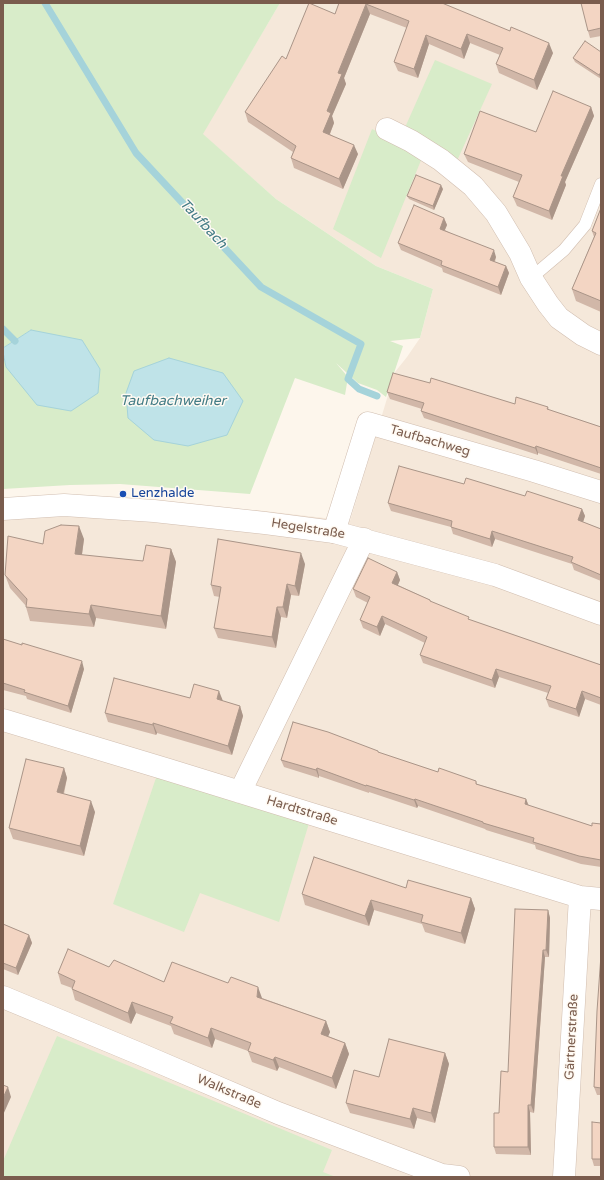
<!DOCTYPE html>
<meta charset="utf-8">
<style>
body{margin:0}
#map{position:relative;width:604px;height:1180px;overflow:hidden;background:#fdf6ec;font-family:"Varela Round",sans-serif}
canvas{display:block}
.frame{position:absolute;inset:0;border:4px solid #7a5c4d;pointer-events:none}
</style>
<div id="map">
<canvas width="604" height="1180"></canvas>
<div class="frame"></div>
</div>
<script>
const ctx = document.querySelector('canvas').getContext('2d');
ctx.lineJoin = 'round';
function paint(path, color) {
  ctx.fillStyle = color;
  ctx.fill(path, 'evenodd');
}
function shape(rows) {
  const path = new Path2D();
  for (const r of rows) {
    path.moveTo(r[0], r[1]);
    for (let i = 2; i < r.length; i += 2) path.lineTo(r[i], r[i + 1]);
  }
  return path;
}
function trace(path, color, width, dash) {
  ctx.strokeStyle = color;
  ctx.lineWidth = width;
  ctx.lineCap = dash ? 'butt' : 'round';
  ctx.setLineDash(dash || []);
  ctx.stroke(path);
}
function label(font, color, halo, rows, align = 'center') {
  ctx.font = font + ' "Varela Round",sans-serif';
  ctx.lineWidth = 3;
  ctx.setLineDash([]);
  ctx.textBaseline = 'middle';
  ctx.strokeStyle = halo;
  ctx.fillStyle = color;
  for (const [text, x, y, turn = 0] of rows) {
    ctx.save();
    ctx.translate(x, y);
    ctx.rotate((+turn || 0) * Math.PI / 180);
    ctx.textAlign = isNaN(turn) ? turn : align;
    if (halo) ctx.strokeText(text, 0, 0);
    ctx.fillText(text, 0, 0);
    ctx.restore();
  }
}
paint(shape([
 [280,3,601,3,601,1177,3,1177,3,500,240,513,256,510,350,521,395,372,407,357,420,338,433,289,376,266,276,199,202,134]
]), '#f5e8da');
paint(shape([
 [3,3,280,3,203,134,276,199,376,266,433,289,420,338,390,341,403,346,386,397,377,390,358,383,336,363,348,377,345,395,295,378,250,494,120,484,70,485,3,489,3,352,6,367,31,330,3,348],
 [435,60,492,84,456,163,403,132],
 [372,129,424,153,381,258,333,229],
 [158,772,310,820,279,922,200,893,184,932,113,904],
 [57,1036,332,1150,323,1172,336,1177,3,1177,3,1161]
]), '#d8ecc9');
const water = shape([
 [31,330,82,340,100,369,98,393,71,411,37,405,6,367,3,352,3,348,31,330],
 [169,358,223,373,243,401,227,435,188,446,154,440,128,418,126,393,134,371,169,358]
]);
paint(water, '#bfe3e8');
trace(water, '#a5d3da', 1);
trace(shape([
 [45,3,136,153,261,287,361,344,348,379,359,389,377,396],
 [3,329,15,341]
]), '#a5d3da', 7);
const service = shape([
 [531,278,564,250,585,225,601,184]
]);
const minor = shape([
 [387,129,411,141,441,160,473,186,496,213,520,253,531,278,548,304,559,318,583,335,601,344],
 [334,532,368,423,534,471,601,492],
 [3,720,169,770,580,897,601,899],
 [240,792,364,539],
 [3,997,140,1054,278,1113,442,1175,459,1177],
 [564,1177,580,897]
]);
const tertiary = shape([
 [3,509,64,505,154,511,265,523,334,532,495,575,601,614]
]);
trace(service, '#d1beb0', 13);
trace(minor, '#d1beb0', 23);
trace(tertiary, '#d1beb0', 23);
trace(service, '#fff', 12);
trace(minor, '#fff', 22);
trace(tertiary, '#fff', 22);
paint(shape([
 [339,3,442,3,553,53,537,90,499,73,496,64,500,55,470,43,464,59,429,44,418,78,398,71,394,62,407,28,370,14,344,78,346,84,332,116,334,123,330,134,358,154,343,189,294,168,291,158,293,152,248,122,245,112,286,59,335,14],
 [601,3,601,36,590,38,588,31],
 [601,52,601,79,575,62,573,58],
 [591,107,594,116,565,182,566,185,552,220,517,206,513,197,519,182,468,162,464,154,536,132],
 [443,189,434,210,409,199,407,196],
 [601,208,601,312,576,301,572,289,594,237,592,231],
 [444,218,447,225,445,230,496,257,495,262,506,266,509,273,501,295,443,272,442,268,401,250,398,243],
 [430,383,515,404,548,407,549,410,601,427,601,474,538,453,538,455,424,418,421,411,422,409,390,399,387,392],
 [464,484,582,509,585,516,583,522,601,529,601,581,574,570,572,564,495,539,492,547,453,534,451,527,391,511,388,503],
 [84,539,82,555,143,561,171,549,176,562,166,629,96,618,94,627,30,621,26,607,26,606,10,588,5,575,43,544],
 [305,564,299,596,291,595,287,618,281,617,276,648,218,638,214,628,220,597,214,596,211,585],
 [397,572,400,580,398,585,430,600,431,602,470,620,601,665,601,705,585,699,579,717,549,707,546,699,548,693,499,677,495,688,423,663,420,655,425,643,385,624,380,636,363,628,360,620,368,603,356,597,353,589],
 [3,639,84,669,71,713,27,699,26,696,3,690],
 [190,698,223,701,240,706,243,716,232,755,157,733,156,735,108,722,105,713],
 [379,753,438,772,476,781,477,784,526,799,529,806,592,826,601,824,601,867,581,864,536,849,535,845,486,830,485,829,418,806,417,808,369,792,369,793,319,776,319,778,284,767,281,760],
 [64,768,67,778,64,794,95,812,84,856,13,839,9,828],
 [406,888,471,898,475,909,465,944,425,932,422,924,374,910,369,926,305,905,302,894],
 [548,910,550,918,549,957,545,957,534,1113,530,1112,531,1155,496,1154,494,1147,508,1072],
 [3,924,29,935,32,943,18,975,3,969],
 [601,955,601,1095,597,1095,594,1087],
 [109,967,164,982,262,998,326,1021,330,1032,328,1036,345,1043,349,1054,336,1089,279,1067,277,1071,252,1062,248,1051,215,1039,212,1048,174,1034,171,1026,136,1013,131,1024,75,1000,72,989,72,988,61,984,58,973],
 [445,1053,449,1064,435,1123,417,1118,414,1129,350,1113,346,1103,379,1077],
 [601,1123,601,1166,594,1166,592,1159]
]), '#d1b7a8');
paint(shape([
 [366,4,370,14,344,78,346,84,332,116,334,123,327,141,323,132,327,111,338,73],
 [467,34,470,43,464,59,461,49],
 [426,35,429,44,418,78,414,69],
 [549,43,553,53,537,90,534,80],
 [601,72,601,79,599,75],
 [591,107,594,116,565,182,566,185,552,220,549,211,561,176],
 [354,145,358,154,343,189,339,179],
 [441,185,443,189,434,210,433,206],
 [444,218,447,225,442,236,440,229],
 [494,250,496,257,492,267,490,260],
 [506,266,509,273,501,295,498,287],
 [536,446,538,453,538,455,535,448],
 [582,509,585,516,581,528,578,520],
 [79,526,84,539,80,568,75,554],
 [492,531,495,539,492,547,490,539],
 [171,549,176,562,166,629,161,616],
 [301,553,305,564,299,596,295,586],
 [397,572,400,580,395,591,392,583],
 [287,584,291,595,287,618,283,607],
 [91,605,96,618,94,627,89,614],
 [277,607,281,617,276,648,272,637],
 [382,616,385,624,380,636,377,627],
 [82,661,84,669,71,713,68,706],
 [496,669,499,677,495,688,492,680],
 [219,691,223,701,220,709,217,699],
 [582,691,585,699,579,717,576,709],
 [240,706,243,716,232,755,228,746],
 [153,723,157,733,156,735,153,725],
 [64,768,67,778,61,803,57,792],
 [317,768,319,776,319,778,316,770],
 [415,799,418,806,417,808,414,800],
 [526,799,529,807,525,804],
 [91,801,95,812,84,856,80,846],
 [471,898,475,909,465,944,461,933],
 [371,900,374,910,369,926,365,916],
 [548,910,550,918,549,957,546,950],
 [29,935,32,943,18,975,16,968],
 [543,950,545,957,534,1113,531,1105],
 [258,987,262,998,261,1007,257,997],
 [132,1002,136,1013,131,1024,128,1013],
 [326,1021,330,1032,325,1044,321,1034],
 [211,1028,215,1039,212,1048,208,1038],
 [345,1043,349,1054,336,1089,332,1078],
 [445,1053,449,1064,435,1123,431,1113],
 [275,1057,279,1067,277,1071,273,1060],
 [8,1087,11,1097,3,1115,3,1098],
 [528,1105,530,1112,531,1155,528,1147],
 [413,1108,417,1118,414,1129,410,1119]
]), '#aa9588');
const building = shape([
 [309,3,335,14,339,3,442,3,510,31,511,27,549,43,534,80,496,64,503,48,467,34,461,49,426,35,414,69,394,62,409,21,366,4,338,73,342,74,327,111,331,113,323,132,354,145,339,179,291,158,296,146,245,112,282,56,286,59,309,3],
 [581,3,601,3,601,28,588,31,581,3],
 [585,41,601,52,601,72,599,75,573,58,585,41],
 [553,91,591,107,561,176,563,176,549,211,513,197,522,175,464,154,480,111,536,132,553,91],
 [416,175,441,185,433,206,407,196,416,175],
 [414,205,444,218,440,229,494,250,490,260,506,266,498,287,441,265,442,261,398,243,414,205],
 [601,208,601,301,572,289,596,233,592,231,601,208],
 [393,373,430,383,431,378,515,404,516,397,548,407,547,409,601,427,601,468,536,446,535,448,421,411,424,403,387,392,393,373],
 [399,466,464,484,466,478,525,496,527,491,582,509,578,520,601,529,601,575,571,562,573,557,492,531,490,539,451,527,452,521,388,503,399,466],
 [61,525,79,526,75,554,143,561,146,545,171,549,161,616,91,605,89,614,26,607,27,599,5,575,8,536,43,544,45,531,61,525],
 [218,539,301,553,295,586,287,584,283,607,277,607,272,637,214,628,221,587,211,585,218,539],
 [368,558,397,572,392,583,430,600,430,601,469,617,468,619,601,665,601,698,582,691,576,709,546,699,551,686,496,669,492,680,420,655,427,637,382,616,377,627,360,620,370,597,353,589,368,558],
 [3,639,22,645,22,643,82,661,68,706,24,692,25,690,3,683,3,639],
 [114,678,190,698,194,684,219,691,217,699,240,706,228,746,153,723,153,725,105,713,114,678],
 [293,722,328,732,378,751,378,752,438,772,439,768,476,781,476,784,526,799,525,804,592,826,592,823,601,824,601,860,579,856,533,842,534,838,483,823,483,822,415,799,414,800,366,785,366,786,317,768,316,770,281,760,293,722],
 [26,759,64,768,57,792,91,801,80,846,9,828,26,759],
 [314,857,406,888,408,880,471,898,461,933,421,922,423,915,371,900,365,916,302,894,314,857],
 [515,909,548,910,546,950,543,950,531,1105,528,1105,528,1147,494,1147,494,1113,499,1113,501,1071,508,1072,515,909],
 [3,924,29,935,16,968,3,963,3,924],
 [68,949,109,967,114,960,164,982,172,962,228,983,231,977,258,987,257,997,326,1021,321,1034,345,1043,332,1078,275,1057,273,1060,248,1051,251,1043,211,1028,208,1038,170,1023,173,1017,132,1002,128,1013,72,989,75,981,58,973,68,949],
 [601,955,601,1088,594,1087,597,1011,601,955],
 [389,1039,445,1053,431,1113,413,1108,410,1119,346,1103,354,1070,379,1077,389,1039],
 [3,1085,8,1087,3,1098,3,1085],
 [592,1122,601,1123,601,1159,592,1159,592,1122]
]);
paint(building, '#f3d5c3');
trace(building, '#aa9588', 1);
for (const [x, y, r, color] of [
 [123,494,4,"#1a4fb4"]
]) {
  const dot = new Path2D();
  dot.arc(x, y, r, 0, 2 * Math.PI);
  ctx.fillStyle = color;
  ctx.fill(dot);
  trace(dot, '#fffaf3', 1.5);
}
label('13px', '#7a5c4d', '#fffaf3', [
 ["Taufbachweg",430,441,16],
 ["Hegelstraße",308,529,9],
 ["Hardtstraße",302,811,17],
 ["Gärtnerstraße",572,1037,-87],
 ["Walkstraße",229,1092,23]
]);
label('13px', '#164399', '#fffaf3', [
 ["Lenzhalde",131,494]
], 'left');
label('italic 14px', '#437c86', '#fffaf3', [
 ["Taufbach",203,224,47],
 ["Taufbachweiher",173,401]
]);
</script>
